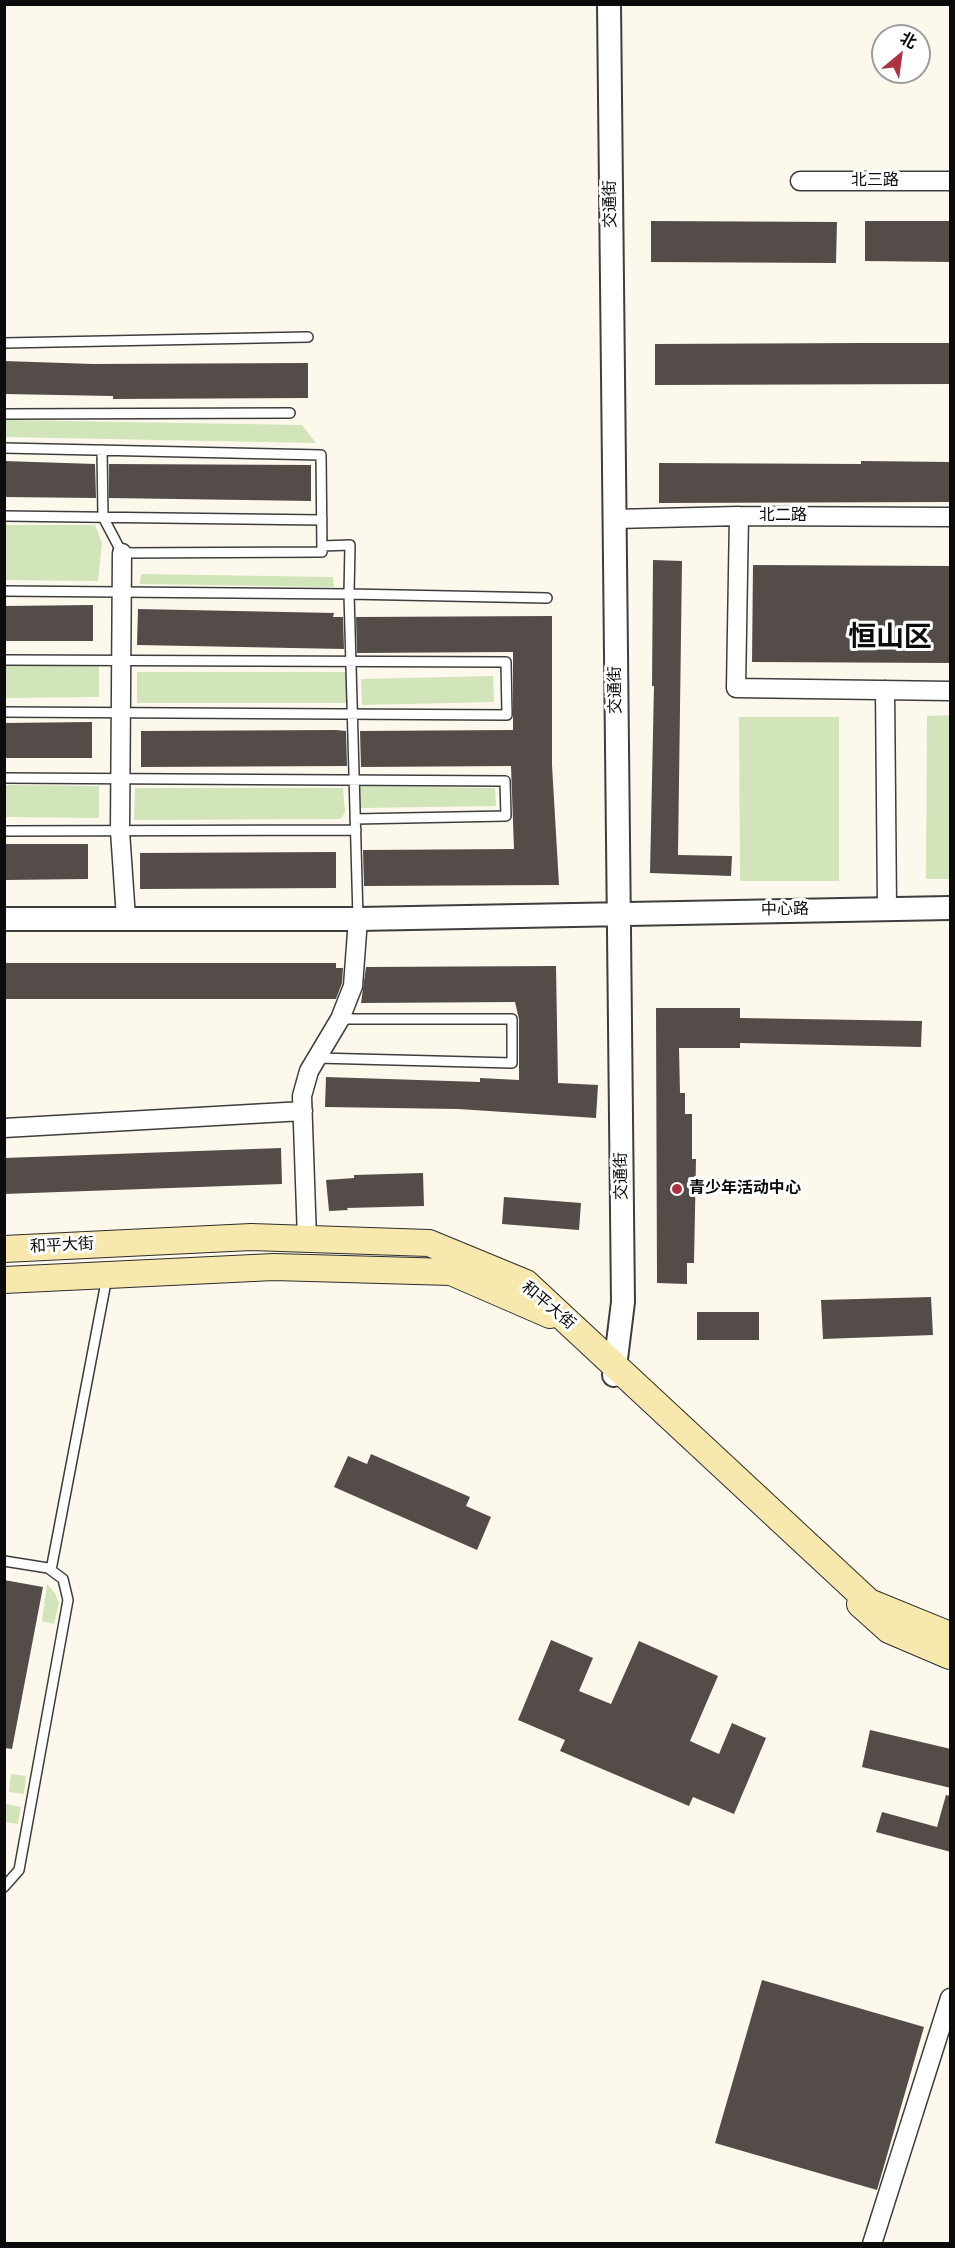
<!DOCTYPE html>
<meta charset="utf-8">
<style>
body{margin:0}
#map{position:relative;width:955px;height:2248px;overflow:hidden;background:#fdf8ec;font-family:"Source Serif 4","Noto Sans SC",serif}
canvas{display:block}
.frame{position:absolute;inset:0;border:6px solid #0b0b0b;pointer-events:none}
.north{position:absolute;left:871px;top:24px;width:60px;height:60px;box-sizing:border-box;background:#fff;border:2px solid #9d9d9d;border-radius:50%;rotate:29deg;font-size:16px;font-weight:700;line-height:24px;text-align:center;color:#0b0b0b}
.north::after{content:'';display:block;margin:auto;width:21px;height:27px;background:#ad3241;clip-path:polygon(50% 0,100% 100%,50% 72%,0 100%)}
</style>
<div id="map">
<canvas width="955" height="2248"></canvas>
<div class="frame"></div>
<div class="north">北</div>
</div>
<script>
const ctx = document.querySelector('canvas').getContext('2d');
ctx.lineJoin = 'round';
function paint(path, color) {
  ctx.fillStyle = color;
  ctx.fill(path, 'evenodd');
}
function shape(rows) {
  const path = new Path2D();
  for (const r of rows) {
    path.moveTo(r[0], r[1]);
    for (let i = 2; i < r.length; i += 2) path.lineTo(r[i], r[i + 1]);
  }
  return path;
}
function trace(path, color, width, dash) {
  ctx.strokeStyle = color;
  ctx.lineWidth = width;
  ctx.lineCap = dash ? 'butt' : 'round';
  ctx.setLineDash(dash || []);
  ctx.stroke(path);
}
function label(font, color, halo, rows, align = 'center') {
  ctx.font = font + ' "Source Serif 4","Noto Sans SC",serif';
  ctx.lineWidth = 6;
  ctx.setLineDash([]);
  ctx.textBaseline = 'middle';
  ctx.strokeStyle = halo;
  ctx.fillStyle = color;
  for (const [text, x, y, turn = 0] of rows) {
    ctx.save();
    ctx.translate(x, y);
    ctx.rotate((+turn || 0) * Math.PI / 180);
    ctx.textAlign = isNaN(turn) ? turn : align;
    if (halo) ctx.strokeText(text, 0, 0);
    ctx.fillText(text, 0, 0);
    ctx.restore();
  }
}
paint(shape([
 [5,420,302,425,316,443,5,437],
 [5,525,95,525,102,543,98,581,5,580],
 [141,574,333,577,334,587,140,584],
 [99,665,99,697,5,698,5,666],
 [137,672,346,672,346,703,137,703],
 [493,676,494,702,362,705,361,679],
 [950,715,950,879,926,879,927,716],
 [739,717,839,717,839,881,740,881],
 [5,785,99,786,99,818,5,817],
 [359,786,495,788,496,806,360,808],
 [135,788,343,788,345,812,341,819,134,820],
 [47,1584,55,1593,59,1603,54,1624,42,1621],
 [11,1774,26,1776,24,1794,9,1792],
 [6,1804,21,1807,18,1824,5,1822]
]), '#d2e4b9');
paint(shape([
 [651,221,837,222,836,263,651,262],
 [865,221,951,221,951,262,865,261],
 [863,343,951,343,951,384,655,385,655,344],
 [4,361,93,364,308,363,308,398,113,399,113,396,4,394],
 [4,461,95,464,96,498,4,497],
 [861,461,951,462,951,502,659,503,659,463,861,464],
 [109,464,311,465,311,501,109,498],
 [653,560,682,561,678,855,732,856,731,876,650,873,654,686,652,686],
 [753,565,951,566,951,663,752,662],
 [93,605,93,641,4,641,4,606],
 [138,609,334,613,333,617,343,617,344,649,137,645],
 [552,616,552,765,559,885,364,886,363,850,514,849,511,766,361,767,360,731,513,730,513,652,357,653,356,617],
 [92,722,92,758,4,758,4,723],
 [336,730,346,731,347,766,141,767,141,731],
 [4,844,88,844,88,879,4,880],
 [336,852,336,888,140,889,140,853],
 [4,963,336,963,336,968,343,968,342,983,336,999,4,999],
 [556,966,558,1083,598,1085,596,1118,458,1109,325,1107,326,1077,480,1082,480,1078,519,1080,519,1019,515,1002,361,1003,366,967],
 [656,1008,740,1008,740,1018,922,1021,921,1047,740,1043,740,1048,679,1048,680,1093,685,1093,685,1114,692,1114,692,1159,696,1159,694,1263,687,1263,687,1284,657,1283],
 [281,1148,282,1184,4,1194,4,1158],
 [423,1173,424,1206,347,1208,348,1210,329,1211,326,1180,354,1178,354,1175],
 [504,1197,581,1203,579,1230,502,1224],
 [931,1297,933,1335,823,1339,821,1300],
 [697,1312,759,1312,759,1340,697,1340],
 [371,1454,470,1497,466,1506,491,1517,477,1550,334,1487,348,1456,367,1464],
 [4,1580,43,1587,12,1749,4,1748],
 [551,1640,593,1658,579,1691,611,1704,639,1641,718,1676,690,1741,719,1754,732,1723,766,1738,734,1814,693,1797,689,1806,560,1751,565,1740,518,1720],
 [870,1730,951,1749,951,1788,862,1767],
 [946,1795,951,1796,951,1852,876,1832,882,1812,937,1827],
 [762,1980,924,2027,877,2190,715,2143]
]), '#534c49');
const service = shape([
 [4,343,308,337],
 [4,414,290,413],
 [4,448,321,455,322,552,122,553,103,517,102,450],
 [4,516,322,520],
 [322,546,350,545,349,594,547,598],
 [4,591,349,594,358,918],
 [4,660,506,662,507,715,4,712],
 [4,778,505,781,506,816,355,819],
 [4,831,356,830],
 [317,1058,512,1063,512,1019,340,1019],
 [4,1561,48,1568,63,1579,68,1600,19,1870,4,1887],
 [51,1570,107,1277]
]);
const minor = shape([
 [800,181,950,181],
 [739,516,736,688,950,691],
 [615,519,739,516,950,517],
 [122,553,120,831,126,918],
 [885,690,887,908],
 [4,1128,303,1111],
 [307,1239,302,1096,309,1071,340,1019,353,986,358,919],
 [872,2244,950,1998]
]);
const tertiary = shape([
 [609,4,623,1302,614,1375],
 [4,919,358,919,950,908]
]);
const secondary = shape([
 [4,1249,251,1237,429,1243,526,1283,869,1602,950,1635],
 [4,1280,274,1267,451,1272,550,1315],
 [860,1604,889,1630,950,1656]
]);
trace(service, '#3e3e3e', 12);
trace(minor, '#3e3e3e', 21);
trace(tertiary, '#3e3e3e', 26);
trace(secondary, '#2d2d2d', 28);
trace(service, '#fff', 9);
trace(minor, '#fff', 18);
trace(tertiary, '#fff', 22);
trace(secondary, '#f7e9ad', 26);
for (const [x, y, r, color] of [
 [677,1189,6,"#ad3241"]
]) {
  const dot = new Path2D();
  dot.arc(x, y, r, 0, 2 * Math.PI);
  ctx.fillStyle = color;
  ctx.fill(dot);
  trace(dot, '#fff', 2);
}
label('16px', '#0b0b0b', '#fff', [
 ["北三路",875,181],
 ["交通街",611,204,-91],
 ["北二路",783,516],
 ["交通街",616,690,-91],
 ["中心路",785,910,-1],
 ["交通街",622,1176,-91],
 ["和平大街",62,1246,-3],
 ["和平大街",548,1306,40]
]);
label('bold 16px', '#0b0b0b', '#fff', [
 ["青少年活动中心",689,1189]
], 'left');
label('bold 28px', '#0b0b0b', '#fff', [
 ["恒山区",890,639]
]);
</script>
